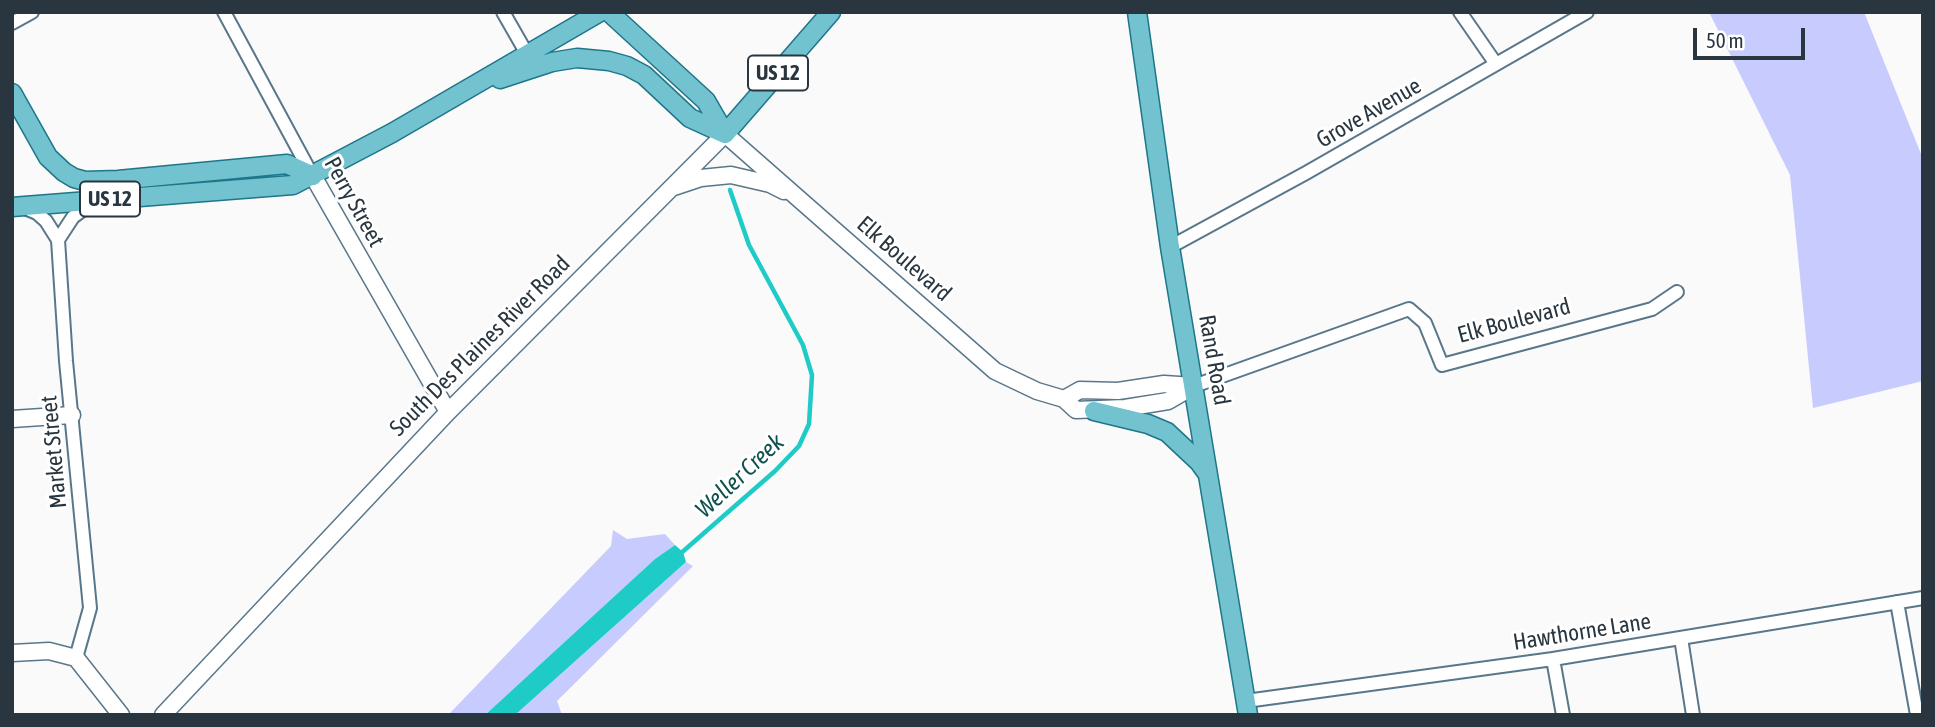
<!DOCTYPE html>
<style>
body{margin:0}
#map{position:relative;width:1935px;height:727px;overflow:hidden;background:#fafafa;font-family:"Asap Condensed",sans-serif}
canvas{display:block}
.frame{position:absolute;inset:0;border:14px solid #29363f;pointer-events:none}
.scale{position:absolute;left:1693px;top:28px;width:112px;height:32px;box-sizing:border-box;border:4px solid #29363f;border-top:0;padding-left:9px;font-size:21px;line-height:24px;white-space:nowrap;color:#29363f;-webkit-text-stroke:5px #fff;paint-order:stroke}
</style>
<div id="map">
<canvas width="1935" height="727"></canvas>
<div class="frame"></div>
<div class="scale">50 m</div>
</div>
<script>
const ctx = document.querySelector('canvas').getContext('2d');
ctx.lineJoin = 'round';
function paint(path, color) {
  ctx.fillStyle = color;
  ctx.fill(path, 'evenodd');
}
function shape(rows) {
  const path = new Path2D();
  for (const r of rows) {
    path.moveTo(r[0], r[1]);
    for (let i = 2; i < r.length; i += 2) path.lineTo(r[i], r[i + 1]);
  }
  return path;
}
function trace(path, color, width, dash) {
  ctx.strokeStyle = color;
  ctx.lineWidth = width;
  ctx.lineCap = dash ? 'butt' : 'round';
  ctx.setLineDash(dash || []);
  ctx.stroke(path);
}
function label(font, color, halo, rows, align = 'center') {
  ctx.font = font + ' "Asap Condensed",sans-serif';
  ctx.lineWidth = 6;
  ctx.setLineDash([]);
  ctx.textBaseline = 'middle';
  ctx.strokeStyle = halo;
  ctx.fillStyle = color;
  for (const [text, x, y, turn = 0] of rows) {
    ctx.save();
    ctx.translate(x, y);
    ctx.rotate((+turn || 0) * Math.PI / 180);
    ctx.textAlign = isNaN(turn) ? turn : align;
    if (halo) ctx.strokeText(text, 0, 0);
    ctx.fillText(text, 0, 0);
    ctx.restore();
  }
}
paint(shape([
 [1709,12,1864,12,1923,159,1923,381,1813,408,1790,175],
 [613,530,627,539,665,534,675,545,655,559,485,715,451,715,450,713,611,546],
 [686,562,693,566,557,701,562,715,515,715]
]), '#c7cbfd');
paint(shape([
 [675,545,683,552,686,562,515,715,485,715,655,559]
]), '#1fcbc6');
trace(shape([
 [680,554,775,471,799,446,809,424,812,375,803,345,749,245,730,190]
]), '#1fcbc6', 4.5);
const street = shape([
 [224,12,312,175],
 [503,12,527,54],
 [1460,12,1496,64],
 [12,23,32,12],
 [25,208,37,213,46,221,58,240,66,361,90,608,76,658],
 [58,240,73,217,93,202],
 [1170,247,1306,173,1587,12],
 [1194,386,1409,309,1425,323,1442,365,1652,309,1677,292],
 [1897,602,1917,715],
 [1681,638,1693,715],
 [1553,659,1563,715],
 [1246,701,1553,659,1923,598]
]);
const secondary = shape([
 [313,176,448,412],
 [674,187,701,178,731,175,770,184,784,191],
 [1064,399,1080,390,1118,391,1164,384,1194,386],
 [12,419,72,415],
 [12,653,49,651,76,658,121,715],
 [163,715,448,412,725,134,995,371,1037,391,1064,399,1076,410,1125,408,1168,401,1194,386]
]);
const primary = shape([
 [609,12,706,101,725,134],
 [1137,12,1170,247,1248,715],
 [500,79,552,62,577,58,609,61,627,66,644,75,690,118,725,134],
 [12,93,48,157,64,172,74,178,85,181,118,180,287,164,313,176],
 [725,134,831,12],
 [12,207,293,185,392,133,600,12],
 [1094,411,1148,424,1167,432,1199,462,1207,473]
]);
trace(street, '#59778a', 16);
trace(secondary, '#59778a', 19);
trace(primary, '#1d7689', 21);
trace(street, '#fff', 12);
trace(secondary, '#fff', 16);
trace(primary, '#73c2d0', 18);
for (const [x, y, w] of [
 [778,73,60],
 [110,199,60]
]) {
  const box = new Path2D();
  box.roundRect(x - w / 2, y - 17.5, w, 35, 5);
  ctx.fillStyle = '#fff';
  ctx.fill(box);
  trace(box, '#29363f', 2);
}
label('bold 21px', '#29363f', null, [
 ["US 12",778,73],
 ["US 12",110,199]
]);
label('23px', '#29363f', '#fff', [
 ["Grove Avenue",1369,113,-30],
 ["Perry Street",354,202,61],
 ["Elk Boulevard",904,259,41],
 ["Elk Boulevard",1514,321,-15],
 ["South Des Plaines River Road",480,346,-45],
 ["Rand Road",1214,360,80],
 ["Market Street",54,452,-95],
 ["Hawthorne Lane",1582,632,-9]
]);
label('italic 24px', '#0e514f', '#fff', [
 ["Weller Creek",740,476,-43]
]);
</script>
